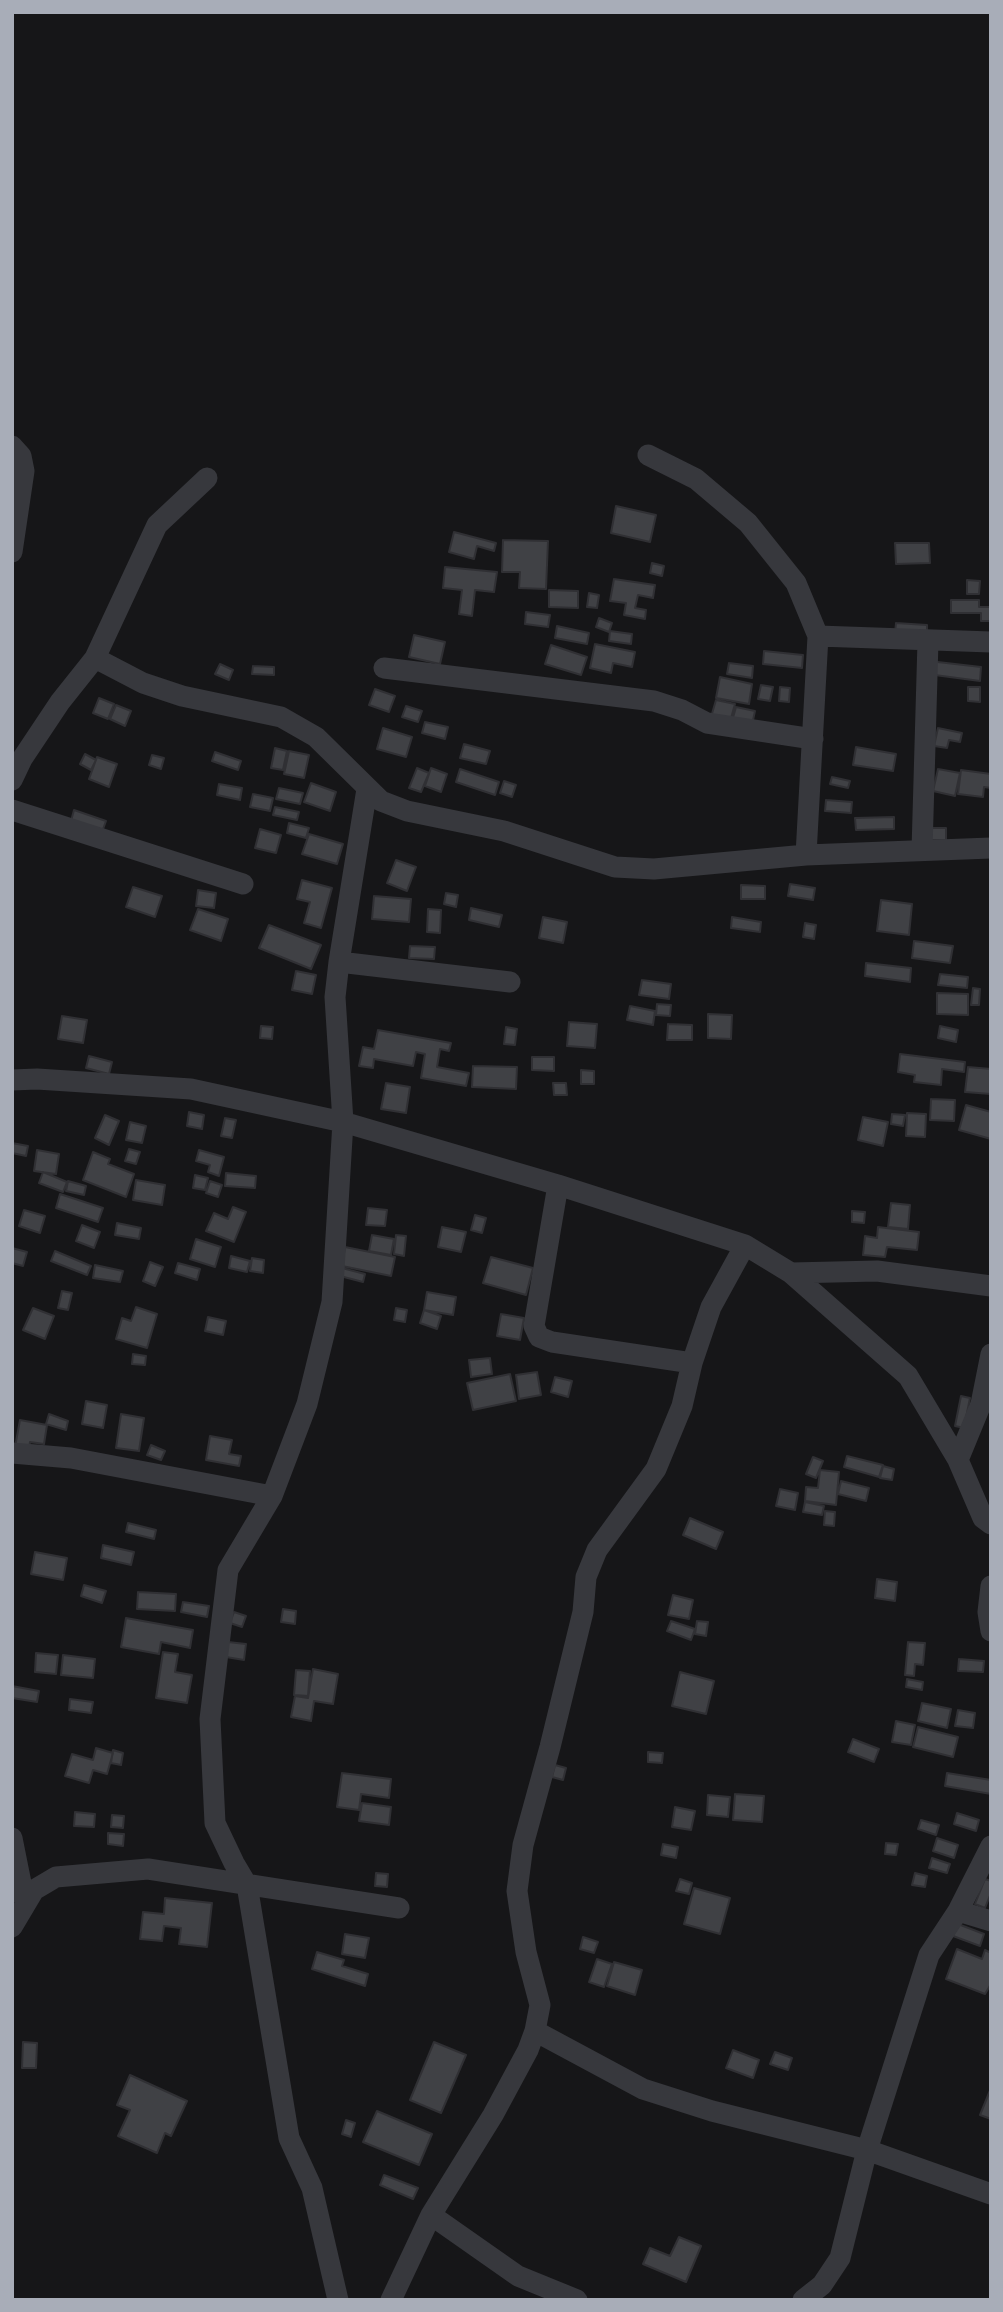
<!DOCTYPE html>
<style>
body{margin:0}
#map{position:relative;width:1003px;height:2312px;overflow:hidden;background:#161618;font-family:"Fira Sans",sans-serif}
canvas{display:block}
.frame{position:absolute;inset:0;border:14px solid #a8adb8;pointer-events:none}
</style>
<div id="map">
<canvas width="1003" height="2312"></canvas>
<div class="frame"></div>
</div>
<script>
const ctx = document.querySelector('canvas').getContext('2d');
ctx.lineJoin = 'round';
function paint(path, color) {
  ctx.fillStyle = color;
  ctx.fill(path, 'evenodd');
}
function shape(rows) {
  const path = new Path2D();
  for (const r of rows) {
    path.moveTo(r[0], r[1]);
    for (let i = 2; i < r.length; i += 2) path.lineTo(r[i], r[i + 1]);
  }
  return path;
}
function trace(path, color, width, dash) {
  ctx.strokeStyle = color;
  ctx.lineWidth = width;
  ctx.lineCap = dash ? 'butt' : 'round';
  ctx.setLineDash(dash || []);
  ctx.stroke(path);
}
const building = shape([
 [616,506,656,515,650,542,611,533,616,506],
 [454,532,496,543,494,551,477,546,474,559,449,552,454,532],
 [503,540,548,541,546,589,519,588,520,572,502,572,503,540],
 [895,543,929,543,930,563,896,564,895,543],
 [652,563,664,566,662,576,650,573,652,563],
 [445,567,497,572,494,592,475,590,472,616,459,614,462,590,443,588,445,567],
 [614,579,655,585,653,598,638,595,635,608,646,610,645,619,624,615,626,603,610,601,614,579],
 [967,580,980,581,979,594,967,594,967,580],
 [549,590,578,591,578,608,549,607,549,590],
 [589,593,599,595,597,608,587,607,589,593],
 [951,600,979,600,979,607,991,607,991,621,981,621,981,613,951,613,951,600],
 [526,612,550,615,548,627,525,624,526,612],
 [599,618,612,623,609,632,596,627,599,618],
 [896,623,927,625,927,635,895,633,896,623],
 [557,626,589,633,587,644,555,638,557,626],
 [610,631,632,634,631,644,609,641,610,631],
 [414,635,445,642,440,664,409,657,414,635],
 [595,644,635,652,632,667,613,663,611,673,590,668,595,644],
 [551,645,587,657,581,675,545,664,551,645],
 [764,651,803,655,802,668,763,664,764,651],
 [929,661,981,667,980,681,927,674,929,661],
 [729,663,753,666,752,678,727,674,729,663],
 [220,664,233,670,229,680,215,674,220,664],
 [253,666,274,667,274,675,252,674,253,666],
 [720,677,752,684,749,704,716,698,720,677],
 [761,685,773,687,770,701,758,699,761,685],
 [780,687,790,688,789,702,779,701,780,687],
 [968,687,980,687,980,702,968,701,968,687],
 [375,689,395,696,389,712,369,705,375,689],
 [99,698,114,704,108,719,93,713,99,698],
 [716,700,735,704,730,722,711,717,716,700],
 [116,705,131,711,125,726,110,719,116,705],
 [406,706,422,711,418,722,402,717,406,706],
 [736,707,755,711,752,725,732,721,736,707],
 [425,722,448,727,445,739,422,733,425,722],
 [383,728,412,737,406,757,377,749,383,728],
 [938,728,962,733,960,742,949,740,947,748,934,746,938,728],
 [464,744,490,751,486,764,460,758,464,744],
 [856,747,896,754,893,771,853,765,856,747],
 [275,748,287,751,283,770,271,768,275,748],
 [289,751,309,755,304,778,284,774,289,751],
 [215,752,241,761,238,770,212,761,215,752],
 [85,754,96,760,91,770,80,764,85,754],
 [152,755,164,758,161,769,149,765,152,755],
 [97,757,117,764,109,787,89,779,97,757],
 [417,768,429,773,421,792,409,788,417,768],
 [431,768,447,774,441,792,425,786,431,768],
 [460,769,499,782,495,795,456,782,460,769],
 [938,769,960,773,955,796,933,791,938,769],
 [961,770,991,774,991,788,984,787,983,797,958,794,961,770],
 [832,777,850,781,848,788,830,784,832,777],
 [504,781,516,785,512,797,500,793,504,781],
 [311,783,336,792,330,811,304,802,311,783],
 [219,784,242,788,240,800,217,795,219,784],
 [279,788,303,793,300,804,276,799,279,788],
 [253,794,273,798,270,811,250,807,253,794],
 [826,800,852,802,851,813,825,811,826,800],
 [275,807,299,812,297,820,273,815,275,807],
 [74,810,106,821,102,832,71,821,74,810],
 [894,817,894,829,856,830,855,818,894,817],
 [289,823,309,828,306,838,287,833,289,823],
 [927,828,946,828,946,840,927,840,927,828],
 [260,829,281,835,276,853,255,848,260,829],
 [309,834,343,844,337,864,302,854,309,834],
 [396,860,416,867,407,891,387,883,396,860],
 [302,880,332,888,321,928,304,923,310,902,297,899,302,880],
 [790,884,815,888,813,900,788,896,790,884],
 [741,885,765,886,765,899,741,899,741,885],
 [133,887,162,896,155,917,126,907,133,887],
 [198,890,216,893,214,908,196,906,198,890],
 [446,893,458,895,456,907,444,904,446,893],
 [374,896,411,899,409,922,372,919,374,896],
 [881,900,912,904,909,935,877,931,881,900],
 [471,908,502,915,499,927,469,920,471,908],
 [198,909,228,919,221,941,190,930,198,909],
 [428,909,441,910,440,933,427,932,428,909],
 [543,917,567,922,563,943,539,938,543,917],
 [732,917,761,922,760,932,731,928,732,917],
 [805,923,816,925,814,939,803,937,805,923],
 [269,925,321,945,311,969,259,948,269,925],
 [914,941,953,946,950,963,912,958,914,941],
 [410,946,435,947,434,959,409,958,410,946],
 [866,963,911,968,910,982,865,976,866,963],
 [296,971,316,975,312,994,292,990,296,971],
 [940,974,968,977,967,988,938,985,940,974],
 [642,980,671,984,669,999,639,995,642,980],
 [973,988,980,989,979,1005,971,1005,973,988],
 [937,993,968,994,968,1015,937,1014,937,993],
 [657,1004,671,1005,670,1016,656,1015,657,1004],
 [630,1006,655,1011,653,1025,627,1020,630,1006],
 [708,1014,732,1015,731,1039,708,1038,708,1014],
 [62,1016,87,1020,83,1043,58,1039,62,1016],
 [569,1022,597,1024,595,1048,567,1046,569,1022],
 [668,1024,692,1025,692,1040,667,1040,668,1024],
 [261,1026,273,1027,272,1039,260,1038,261,1026],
 [940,1026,958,1030,956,1042,938,1038,940,1026],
 [506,1027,517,1029,515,1045,504,1044,506,1027],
 [378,1030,451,1043,449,1051,440,1049,437,1067,469,1073,466,1086,421,1078,425,1054,416,1052,413,1066,374,1059,373,1068,359,1066,363,1047,374,1049,378,1030],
 [900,1054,965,1062,964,1072,942,1069,941,1085,914,1082,915,1075,898,1072,900,1054],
 [89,1056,112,1062,109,1074,86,1068,89,1056],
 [532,1057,554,1057,554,1071,532,1070,532,1057],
 [473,1066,517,1067,516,1089,472,1087,473,1066],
 [968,1067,991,1069,991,1094,965,1092,968,1067],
 [581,1070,594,1071,594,1084,581,1084,581,1070],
 [386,1083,410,1087,406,1113,381,1109,386,1083],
 [553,1083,566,1083,567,1095,554,1095,553,1083],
 [931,1099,955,1100,954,1121,930,1120,931,1099],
 [966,1105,991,1112,991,1139,959,1130,966,1105],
 [189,1112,204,1115,202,1129,187,1126,189,1112],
 [907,1113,926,1114,925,1137,906,1136,907,1113],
 [892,1114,905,1115,903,1126,891,1124,892,1114],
 [105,1115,119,1121,109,1145,95,1138,105,1115],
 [863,1117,888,1122,883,1146,858,1140,863,1117],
 [225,1118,236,1120,232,1138,221,1136,225,1118],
 [130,1122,146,1126,142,1143,126,1140,130,1122],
 [12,1143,28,1146,26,1156,12,1153,12,1143],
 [129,1149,140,1152,136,1164,125,1161,129,1149],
 [37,1150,59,1154,56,1174,34,1171,37,1150],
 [199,1150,224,1157,219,1176,208,1172,210,1165,196,1161,199,1150],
 [93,1152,110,1159,108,1164,134,1174,126,1197,83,1180,93,1152],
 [43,1172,67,1182,63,1192,39,1183,43,1172],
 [226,1173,256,1176,255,1188,225,1186,226,1173],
 [195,1175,208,1178,205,1190,193,1188,195,1175],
 [136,1180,165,1185,162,1205,133,1200,136,1180],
 [68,1181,86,1186,84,1195,66,1191,68,1181],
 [210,1181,222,1185,218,1197,206,1193,210,1181],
 [60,1194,103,1208,98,1222,56,1208,60,1194],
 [891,1203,910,1205,908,1229,888,1227,891,1203],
 [233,1207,246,1212,234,1242,206,1231,214,1213,228,1219,233,1207],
 [368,1208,387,1210,385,1226,366,1225,368,1208],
 [24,1210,45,1216,40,1233,19,1226,24,1210],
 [852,1211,865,1212,864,1223,852,1222,852,1211],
 [475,1215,486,1218,482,1233,471,1230,475,1215],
 [117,1223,141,1228,139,1239,115,1235,117,1223],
 [82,1225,100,1232,94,1248,76,1241,82,1225],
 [442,1227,466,1232,461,1252,438,1247,442,1227],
 [878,1227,919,1232,917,1250,887,1247,885,1257,863,1255,865,1236,877,1238,878,1227],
 [372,1235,394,1239,391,1255,369,1251,372,1235],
 [396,1235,406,1236,404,1256,394,1254,396,1235],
 [196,1239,221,1247,215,1267,190,1259,196,1239],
 [345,1247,395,1257,391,1276,342,1266,345,1247],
 [12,1248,27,1252,23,1266,12,1263,12,1248],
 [55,1251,91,1266,87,1275,51,1261,55,1251],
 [231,1256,250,1261,247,1272,229,1268,231,1256],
 [491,1257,533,1268,526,1295,483,1283,491,1257],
 [252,1258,264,1260,263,1273,250,1271,252,1258],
 [150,1262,163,1267,155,1286,143,1281,150,1262],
 [178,1263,200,1269,197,1280,175,1273,178,1263],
 [95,1265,123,1271,120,1282,93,1278,95,1265],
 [342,1268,365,1274,363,1282,340,1276,342,1268],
 [62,1291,72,1293,68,1310,58,1308,62,1291],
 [427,1292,456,1297,453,1315,424,1310,427,1292],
 [136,1307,157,1314,147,1348,116,1339,122,1318,131,1321,136,1307],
 [33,1308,54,1316,45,1339,23,1330,33,1308],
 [396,1308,407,1310,405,1322,394,1320,396,1308],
 [424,1310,441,1316,437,1329,420,1323,424,1310],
 [501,1314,524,1318,520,1340,497,1336,501,1314],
 [208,1317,226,1321,223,1335,205,1331,208,1317],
 [133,1354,146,1356,145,1365,132,1364,133,1354],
 [490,1358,492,1374,471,1377,469,1360,490,1358],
 [537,1372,541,1395,519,1399,516,1375,537,1372],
 [510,1374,516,1401,473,1410,467,1383,510,1374],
 [555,1377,572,1381,568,1397,551,1392,555,1377],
 [961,1396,970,1398,964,1428,955,1426,961,1396],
 [86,1401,107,1405,103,1428,82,1424,86,1401],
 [49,1414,68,1421,66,1430,46,1424,49,1414],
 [121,1414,144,1418,139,1451,116,1448,121,1414],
 [20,1420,47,1425,44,1444,30,1442,29,1450,15,1447,20,1420],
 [210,1436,232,1440,229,1454,241,1456,239,1466,206,1460,210,1436],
 [151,1445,165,1451,161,1460,147,1455,151,1445],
 [847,1456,883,1465,879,1477,844,1467,847,1456],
 [813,1457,823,1461,816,1478,806,1474,813,1457],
 [883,1466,894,1469,892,1480,880,1478,883,1466],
 [820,1470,839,1472,836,1505,805,1501,806,1487,818,1488,820,1470],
 [841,1481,869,1488,866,1501,838,1494,841,1481],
 [780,1489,798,1493,795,1510,776,1506,780,1489],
 [805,1502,824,1506,822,1515,803,1512,805,1502],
 [825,1511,835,1512,834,1526,824,1525,825,1511],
 [690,1518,723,1532,716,1549,683,1535,690,1518],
 [128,1523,156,1530,154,1539,126,1532,128,1523],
 [103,1545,134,1552,131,1565,101,1558,103,1545],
 [35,1552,67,1558,63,1580,31,1574,35,1552],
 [877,1579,897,1582,895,1601,875,1598,877,1579],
 [84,1585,106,1591,102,1603,81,1596,84,1585],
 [138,1592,176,1594,175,1611,137,1609,138,1592],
 [673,1595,693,1600,689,1619,668,1615,673,1595],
 [183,1602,209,1606,207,1617,181,1612,183,1602],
 [283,1609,296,1611,295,1624,281,1622,283,1609],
 [234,1612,246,1616,242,1627,230,1623,234,1612],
 [126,1618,193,1630,190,1648,161,1642,159,1654,121,1647,126,1618],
 [671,1621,695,1629,691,1640,667,1631,671,1621],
 [697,1621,708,1622,706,1636,695,1634,697,1621],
 [228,1642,246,1644,244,1660,226,1657,228,1642],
 [908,1642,925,1643,923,1665,915,1664,914,1676,905,1675,908,1642],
 [163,1652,178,1654,175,1672,192,1675,187,1703,156,1698,163,1652],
 [36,1653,58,1655,56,1674,35,1672,36,1653],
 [63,1655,95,1659,93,1678,61,1675,63,1655],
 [959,1659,984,1661,983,1672,958,1671,959,1659],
 [313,1669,338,1674,333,1704,314,1701,311,1721,291,1717,295,1696,308,1698,313,1669],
 [296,1670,310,1671,308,1696,294,1695,296,1670],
 [680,1672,714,1681,706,1714,672,1706,680,1672],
 [907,1679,923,1682,922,1690,906,1687,907,1679],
 [12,1686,39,1691,37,1702,12,1698,12,1686],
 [70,1699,93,1702,91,1713,69,1710,70,1699],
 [922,1703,951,1709,947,1728,918,1721,922,1703],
 [958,1710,975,1713,973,1728,955,1726,958,1710],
 [896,1721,915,1725,911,1745,892,1742,896,1721],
 [918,1727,958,1737,953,1757,913,1747,918,1727],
 [853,1739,879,1749,874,1762,848,1752,853,1739],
 [96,1748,113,1753,107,1774,93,1770,89,1783,65,1776,72,1754,93,1760,96,1748],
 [113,1750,123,1753,121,1765,111,1763,113,1750],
 [648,1752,663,1753,662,1763,648,1762,648,1752],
 [555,1765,566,1768,563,1780,552,1777,555,1765],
 [342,1773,391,1779,389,1798,361,1794,359,1810,337,1807,342,1773],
 [947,1773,991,1780,991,1794,945,1786,947,1773],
 [735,1794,764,1796,762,1822,733,1820,735,1794],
 [708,1795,730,1797,728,1817,707,1815,708,1795],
 [362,1803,391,1807,389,1825,359,1821,362,1803],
 [675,1807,695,1811,691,1830,672,1827,675,1807],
 [75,1812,95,1814,94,1827,74,1826,75,1812],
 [957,1813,979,1820,976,1831,954,1824,957,1813],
 [112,1815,124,1816,123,1828,111,1827,112,1815],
 [921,1820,939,1825,936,1835,918,1829,921,1820],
 [108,1833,124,1834,123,1846,108,1844,108,1833],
 [937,1838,958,1845,954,1858,933,1851,937,1838],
 [886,1843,898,1844,896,1855,885,1854,886,1843],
 [663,1844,678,1847,676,1858,661,1855,663,1844],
 [932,1858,950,1864,947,1873,929,1868,932,1858],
 [376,1873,388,1874,387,1887,375,1886,376,1873],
 [915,1873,927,1876,925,1887,912,1885,915,1873],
 [680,1879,692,1883,689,1894,676,1891,680,1879],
 [985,1879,991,1881,991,1893,985,1908,975,1904,985,1879],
 [694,1888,730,1898,720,1934,684,1924,694,1888],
 [165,1898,212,1903,207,1947,179,1944,181,1928,164,1926,162,1941,140,1939,143,1912,164,1914,165,1898],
 [958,1924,984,1934,980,1946,953,1936,958,1924],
 [345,1934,369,1938,365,1958,342,1954,345,1934],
 [583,1937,598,1942,594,1953,580,1949,583,1937],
 [957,1949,982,1959,985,1950,991,1953,991,1984,985,1994,946,1979,957,1949],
 [317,1952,344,1960,342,1966,368,1974,365,1986,312,1969,317,1952],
 [597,1959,612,1964,604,1987,589,1982,597,1959],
 [614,1962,642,1970,635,1995,607,1986,614,1962],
 [23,2042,37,2043,36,2068,22,2068,23,2042],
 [434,2042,466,2055,441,2113,410,2100,434,2042],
 [733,2050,759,2060,753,2078,726,2068,733,2050],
 [775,2052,792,2058,788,2070,770,2064,775,2052],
 [130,2075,187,2101,171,2136,165,2133,157,2153,118,2136,130,2110,117,2105,130,2075],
 [991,2088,991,2119,980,2115,991,2088],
 [377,2111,432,2134,419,2165,363,2142,377,2111],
 [346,2120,355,2123,351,2137,342,2134,346,2120],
 [384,2175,418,2188,413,2199,380,2185,384,2175],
 [679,2237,701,2246,686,2282,643,2264,650,2248,670,2256,679,2237]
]);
paint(building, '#404145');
trace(building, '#303034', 2);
trace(shape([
 [12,446,21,456,24,471,12,552],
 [648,455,696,479,748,523,796,583,818,636,806,855],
 [818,636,991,642],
 [95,658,143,683,182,696,281,717,316,737,381,801,407,811,504,831,615,867,654,869,806,855,991,848],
 [384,668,654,701,682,710,707,723,813,739],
 [12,780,22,759,60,702,95,658,157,525,207,478],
 [12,810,243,884],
 [922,850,928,641],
 [339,962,510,982],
 [12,1080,37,1079,191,1089,343,1122,558,1185,745,1245,791,1273,908,1376,958,1460,983,1518,991,1524],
 [558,1185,534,1326,539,1337,552,1342,692,1363],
 [791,1273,877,1271,991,1286],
 [12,1453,71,1458,272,1496],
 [958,1460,981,1404,991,1354],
 [991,1586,988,1612,991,1631],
 [12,1838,25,1903],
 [958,1911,991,1921],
 [12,1927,34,1890,56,1877,148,1869,399,1908],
 [535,2031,643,2089,712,2111,867,2150,991,2194],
 [431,2215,518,2276,577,2300],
 [338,2300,312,2188,289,2138,247,1885,234,1863,215,1823,210,1719,228,1570,272,1496,307,1404,332,1302,343,1122,335,997,339,962,367,789],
 [391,2300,431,2215,493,2115,528,2050,535,2031,540,2005,526,1952,517,1891,523,1845,550,1747,583,1612,586,1577,597,1550,656,1469,682,1406,692,1363,711,1307,745,1245],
 [803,2300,822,2285,840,2258,867,2150,929,1955,958,1911,991,1846]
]), '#37383d', 21);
</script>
